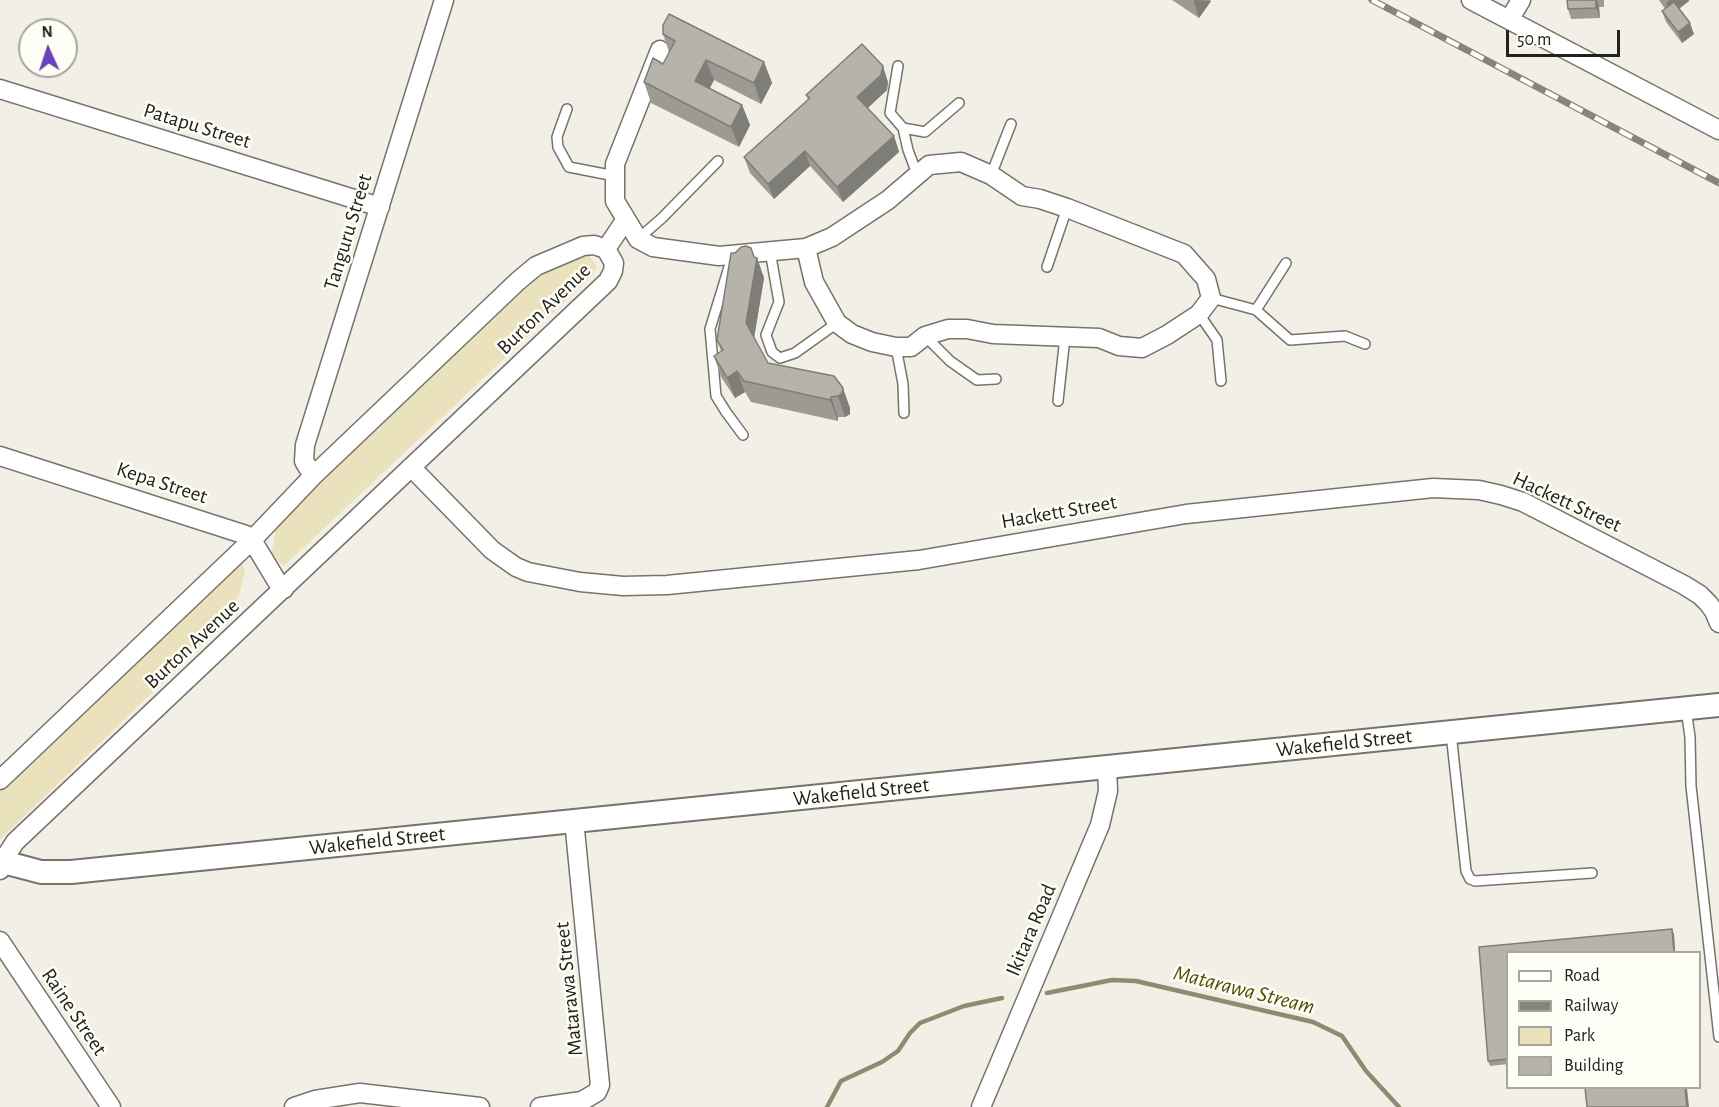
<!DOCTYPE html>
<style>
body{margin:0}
#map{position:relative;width:1719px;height:1107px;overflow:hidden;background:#f2f0e6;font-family:"Alegreya Sans",sans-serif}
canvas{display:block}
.legend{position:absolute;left:1506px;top:951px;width:195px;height:138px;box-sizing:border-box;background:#fffef6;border:2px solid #a6a69f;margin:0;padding:8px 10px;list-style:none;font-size:18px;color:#21211d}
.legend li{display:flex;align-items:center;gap:12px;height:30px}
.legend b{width:30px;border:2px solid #a6a69f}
.north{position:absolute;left:18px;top:18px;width:60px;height:60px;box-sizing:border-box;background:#fffef6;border:2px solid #a6a69f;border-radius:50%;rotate:357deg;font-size:16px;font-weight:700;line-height:24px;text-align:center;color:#21211d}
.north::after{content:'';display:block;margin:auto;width:21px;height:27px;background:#6a41ba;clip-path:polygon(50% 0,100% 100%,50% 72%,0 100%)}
.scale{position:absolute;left:1506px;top:30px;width:114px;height:27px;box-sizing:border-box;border:3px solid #21211d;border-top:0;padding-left:8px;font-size:18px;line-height:21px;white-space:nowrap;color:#21211d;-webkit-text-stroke:4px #fffef6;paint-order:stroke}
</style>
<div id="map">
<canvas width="1719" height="1107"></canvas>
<ul class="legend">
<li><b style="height:8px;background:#fff"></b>Road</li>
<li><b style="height:8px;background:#85847d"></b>Railway</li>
<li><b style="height:16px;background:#e9e2bc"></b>Park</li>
<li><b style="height:16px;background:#b5b3aa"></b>Building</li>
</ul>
<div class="north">N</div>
<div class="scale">50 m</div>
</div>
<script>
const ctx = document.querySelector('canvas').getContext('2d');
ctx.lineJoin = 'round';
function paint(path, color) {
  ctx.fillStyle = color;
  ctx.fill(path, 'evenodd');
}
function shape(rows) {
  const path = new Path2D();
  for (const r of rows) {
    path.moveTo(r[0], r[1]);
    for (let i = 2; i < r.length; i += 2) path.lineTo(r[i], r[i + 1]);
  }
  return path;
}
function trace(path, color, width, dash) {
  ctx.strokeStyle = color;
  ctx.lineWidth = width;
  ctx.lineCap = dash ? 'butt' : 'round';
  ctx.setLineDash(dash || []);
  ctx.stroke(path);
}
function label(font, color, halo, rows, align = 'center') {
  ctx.font = font + ' "Alegreya Sans",sans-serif';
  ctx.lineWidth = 5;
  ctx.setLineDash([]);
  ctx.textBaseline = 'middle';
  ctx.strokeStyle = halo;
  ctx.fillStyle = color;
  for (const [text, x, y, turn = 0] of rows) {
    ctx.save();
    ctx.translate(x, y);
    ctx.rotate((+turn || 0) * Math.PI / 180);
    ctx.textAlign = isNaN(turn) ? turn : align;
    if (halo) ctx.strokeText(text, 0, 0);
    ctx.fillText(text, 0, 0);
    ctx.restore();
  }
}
paint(shape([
 [588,254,597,267,592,276,284,566,271,556,279,512,516,281,561,261],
 [240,561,245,570,240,592,227,620,0,840,0,777]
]), '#e9e2bc');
trace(shape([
 [1047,993,1112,980,1136,981,1313,1022,1342,1036,1366,1071,1399,1107],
 [827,1107,841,1081,882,1062,898,1051,910,1033,920,1023,964,1006,1002,998]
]), '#908b70', 4.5);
const service = shape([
 [898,66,890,113,903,128,908,150,917,174],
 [567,109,557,137,558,147,569,167,615,176],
 [903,128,925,132,959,103],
 [991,175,1011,124],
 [638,239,662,218,718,161],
 [770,251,779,302,766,335,772,352,780,358,795,353,837,323],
 [732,257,710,329,716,396,726,412,743,435],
 [1047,267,1067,208],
 [1211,298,1256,310,1290,340,1345,336,1365,344],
 [1256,310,1286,263],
 [1199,314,1217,340,1221,381],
 [925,336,950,361,977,380,996,379],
 [896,347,903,384,904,413],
 [1058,401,1065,337],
 [1686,709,1690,737,1691,786,1719,1037],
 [1451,733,1466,871,1470,879,1475,881,1592,873]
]);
const minor = shape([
 [1471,0,1719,130],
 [1509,20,1521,0],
 [660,50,615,164,615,201,638,239,653,247,719,256,806,248,832,237,888,200,929,165,961,162,991,175,1022,196,1040,199,1067,208,1184,254,1206,279,1211,298,1199,314,1167,335,1142,348,1119,346,1099,338,993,334,967,329,948,329,925,336,911,347,896,347,872,342,852,334,837,323,814,282,806,248],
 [0,89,380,207],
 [606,249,626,219],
 [0,456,246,535,252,540,278,583,284,589],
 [411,467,492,550,516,567,528,572,580,582,623,586,667,585,919,560,1186,514,1433,488,1479,490,1501,495,1523,502,1684,585,1700,595,1708,603,1714,611,1719,623],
 [313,476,304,461,305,445,444,0],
 [0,780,252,540,313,476,518,281,536,266,583,246,594,245,606,249,614,263,613,271,608,281,15,842,6,856,0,870],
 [0,941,111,1107],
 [294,1107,315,1100,360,1093,480,1107],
 [540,1107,582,1101,597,1092,600,1085,574,820],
 [981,1107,1100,825,1108,791,1107,767]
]);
const tertiary = shape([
 [0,861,41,872,71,872,1719,705]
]);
trace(service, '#75736b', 12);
trace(minor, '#75736b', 21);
trace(tertiary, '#75736b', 26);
trace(service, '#fff', 9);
trace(minor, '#fff', 18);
trace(tertiary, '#fff', 22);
const rail = shape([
 [1372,0,1719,183]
]);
trace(rail, '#85847d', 7);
trace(rail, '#fffef6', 4.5, [14]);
paint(shape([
 [1172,0,1210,0,1211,1,1199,18],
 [1567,0,1604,0,1604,7,1599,7,1600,18,1571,19,1568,9],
 [1659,0,1689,0,1689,1,1679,9,1694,34,1682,43,1666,22,1662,11,1665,9],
 [663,34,764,62,772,83,761,104,714,80,709,89,742,105,750,125,739,147,651,103,644,82,663,64,669,52],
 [888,82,887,90,868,108,894,136,899,152,843,202,810,166,774,199,750,173,744,157,808,100,806,95],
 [754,257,757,258,764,278,754,338,768,363,834,376,850,408,850,414,845,417,838,417,838,421,751,402,745,392,735,398,721,377,714,356,721,351,717,340],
 [1672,929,1674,935,1675,952,1508,952,1508,1064,1490,1066,1488,1061,1479,947]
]), '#9c9a92');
paint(shape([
 [1195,0,1211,1,1199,18,1194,2],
 [1596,0,1597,0,1599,7,1600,18,1596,8],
 [1670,0,1689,0,1689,1,1670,15,1666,3],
 [1690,23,1694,34,1682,43,1678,32],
 [706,60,714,80,703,102,695,81],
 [764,62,772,83,761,104,754,83],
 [883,66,888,82,887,90,863,112,857,97],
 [742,105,750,125,739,147,731,127],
 [894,136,899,152,843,202,837,187],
 [805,151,810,166,774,199,768,184],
 [757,258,764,278,753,344,746,323],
 [737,371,745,392,735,398,727,378],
 [843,388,850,408,850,414,845,417,838,396],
 [831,397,838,417,838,421,830,400],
 [1672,929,1674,935,1675,952,1674,952],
 [1685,1088,1687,1088,1689,1107,1687,1107]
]), '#7f7d77');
const building = shape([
 [1567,0,1596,0,1596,8,1568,9,1567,0],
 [1674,2,1690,23,1678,32,1662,11,1674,2],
 [669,14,764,62,754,83,706,60,695,81,742,105,731,127,644,82,653,58,663,64,675,41,663,34,663,25,669,14],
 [862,44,883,66,881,75,857,97,894,136,837,187,805,151,768,184,744,157,810,98,806,95,862,44],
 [746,246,751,248,754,257,757,258,746,323,768,363,834,376,843,388,842,393,838,396,831,397,830,400,744,381,737,371,727,378,714,356,723,350,717,340,731,253,735,253,741,247,746,246],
 [1672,929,1674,952,1508,952,1508,1059,1488,1061,1479,947,1672,929],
 [1585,1088,1685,1088,1687,1107,1587,1107,1585,1088]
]);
paint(building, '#b5b3aa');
trace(building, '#7f7d77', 1.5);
label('21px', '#21211d', '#fffef6', [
 ["Patapu Street",197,126,17],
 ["Tanguru Street",348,232,-73],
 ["Burton Avenue",544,309,-44],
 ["Kepa Street",162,483,18],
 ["Hackett Street",1567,502,25],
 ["Hackett Street",1059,512,-10],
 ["Burton Avenue",192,644,-43],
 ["Wakefield Street",1344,743,-6],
 ["Wakefield Street",861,792,-6],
 ["Wakefield Street",377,841,-6],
 ["Ikitara Road",1031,930,-67],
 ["Matarawa Street",569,989,-96],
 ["Raine Street",74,1012,56]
]);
label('italic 22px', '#564b07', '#fffef6', [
 ["Matarawa Stream",1244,990,14]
]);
</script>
